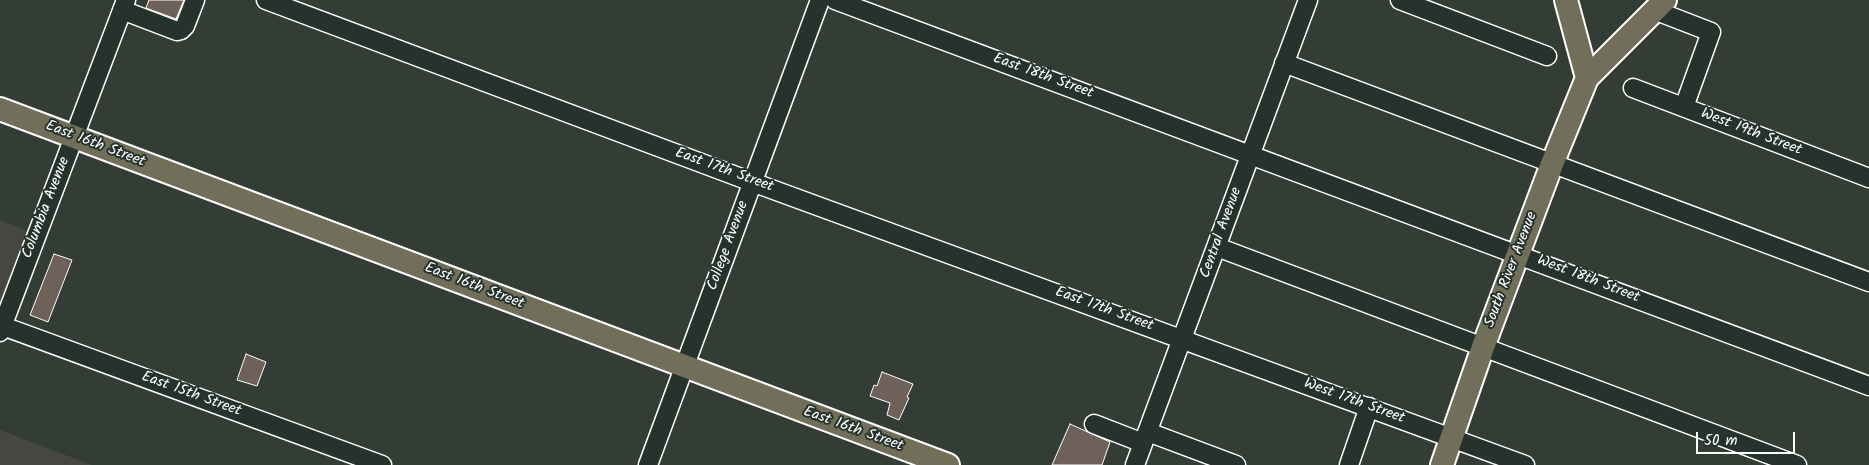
<!DOCTYPE html>
<style>
body{margin:0}
#map{position:relative;width:1869px;height:465px;overflow:hidden;background:#343c36;font-family:Kalam,sans-serif}
canvas{display:block}
.scale{position:absolute;left:1696px;top:432px;width:99px;height:22px;box-sizing:border-box;border:2px solid #fff;border-top:0;padding-left:6px;font-size:15px;line-height:18px;white-space:nowrap;color:#fff;-webkit-text-stroke:4px #26332d;paint-order:stroke}
</style>
<div id="map">
<canvas width="1869" height="465"></canvas>
<div class="scale">50 m</div>
</div>
<script>
const ctx = document.querySelector('canvas').getContext('2d');
ctx.lineJoin = 'round';
function paint(path, color) {
  ctx.fillStyle = color;
  ctx.fill(path, 'evenodd');
}
function shape(rows) {
  const path = new Path2D();
  for (const r of rows) {
    path.moveTo(r[0], r[1]);
    for (let i = 2; i < r.length; i += 2) path.lineTo(r[i], r[i + 1]);
  }
  return path;
}
function trace(path, color, width, dash) {
  ctx.strokeStyle = color;
  ctx.lineWidth = width;
  ctx.lineCap = dash ? 'butt' : 'round';
  ctx.setLineDash(dash || []);
  ctx.stroke(path);
}
function label(font, color, halo, rows, align = 'center') {
  ctx.font = font + ' Kalam,sans-serif';
  ctx.lineWidth = 4;
  ctx.setLineDash([]);
  ctx.textBaseline = 'middle';
  ctx.strokeStyle = halo;
  ctx.fillStyle = color;
  for (const [text, x, y, turn = 0] of rows) {
    ctx.save();
    ctx.translate(x, y);
    ctx.rotate((+turn || 0) * Math.PI / 180);
    ctx.textAlign = isNaN(turn) ? turn : align;
    if (halo) ctx.strokeText(text, 0, 0);
    ctx.fillText(text, 0, 0);
    ctx.restore();
  }
}
paint(shape([
 [0,220,37,234,0,332],
 [0,430,92,465,0,465]
]), '#454740');
const building = shape([
 [149,0,184,0,176,19,146,8,149,0],
 [54,254,72,260,48,322,30,315,54,254],
 [246,354,266,362,257,386,237,380,246,354],
 [882,372,913,384,907,397,909,398,899,420,887,415,890,403,870,396,874,385,877,386,882,372],
 [1070,424,1110,442,1102,465,1052,465,1070,424]
]);
paint(building, '#6d6159');
trace(building, '#fff', 1);
const minor = shape([
 [266,0,752,182,1525,465],
 [835,0,1869,386],
 [1400,0,1547,56],
 [122,10,177,31,181,30,185,26,195,0],
 [1654,10,1711,32,1684,107],
 [1284,63,1869,282],
 [1633,88,1869,178],
 [1217,247,1797,465],
 [0,325,382,465],
 [0,332,126,0],
 [1094,424,1143,443],
 [1148,432,1236,465],
 [648,465,820,0],
 [1135,465,1308,0],
 [1349,465,1369,407]
]);
const major = shape([
 [1566,0,1587,78],
 [0,109,948,465],
 [1442,465,1483,347,1552,164,1587,78,1665,0]
]);
trace(minor, '#fff', 21);
trace(major, '#fff', 26);
trace(minor, '#26332d', 18);
trace(major, '#716e59', 22);
label('15px', '#fff', '#26332d', [
 ["East 18th Street",1043,77,20],
 ["West 19th Street",1751,133,21],
 ["East 16th Street",95,145,21],
 ["East 17th Street",724,171,20],
 ["Columbia Avenue",47,208,-69],
 ["Central Avenue",1222,233,-70],
 ["College Avenue",729,246,-70],
 ["South River Avenue",1512,270,-69],
 ["West 18th Street",1588,280,21],
 ["East 16th Street",474,287,21],
 ["East 17th Street",1104,310,20],
 ["East 15th Street",191,395,20],
 ["West 17th Street",1354,402,20],
 ["East 16th Street",853,430,20]
]);
</script>
